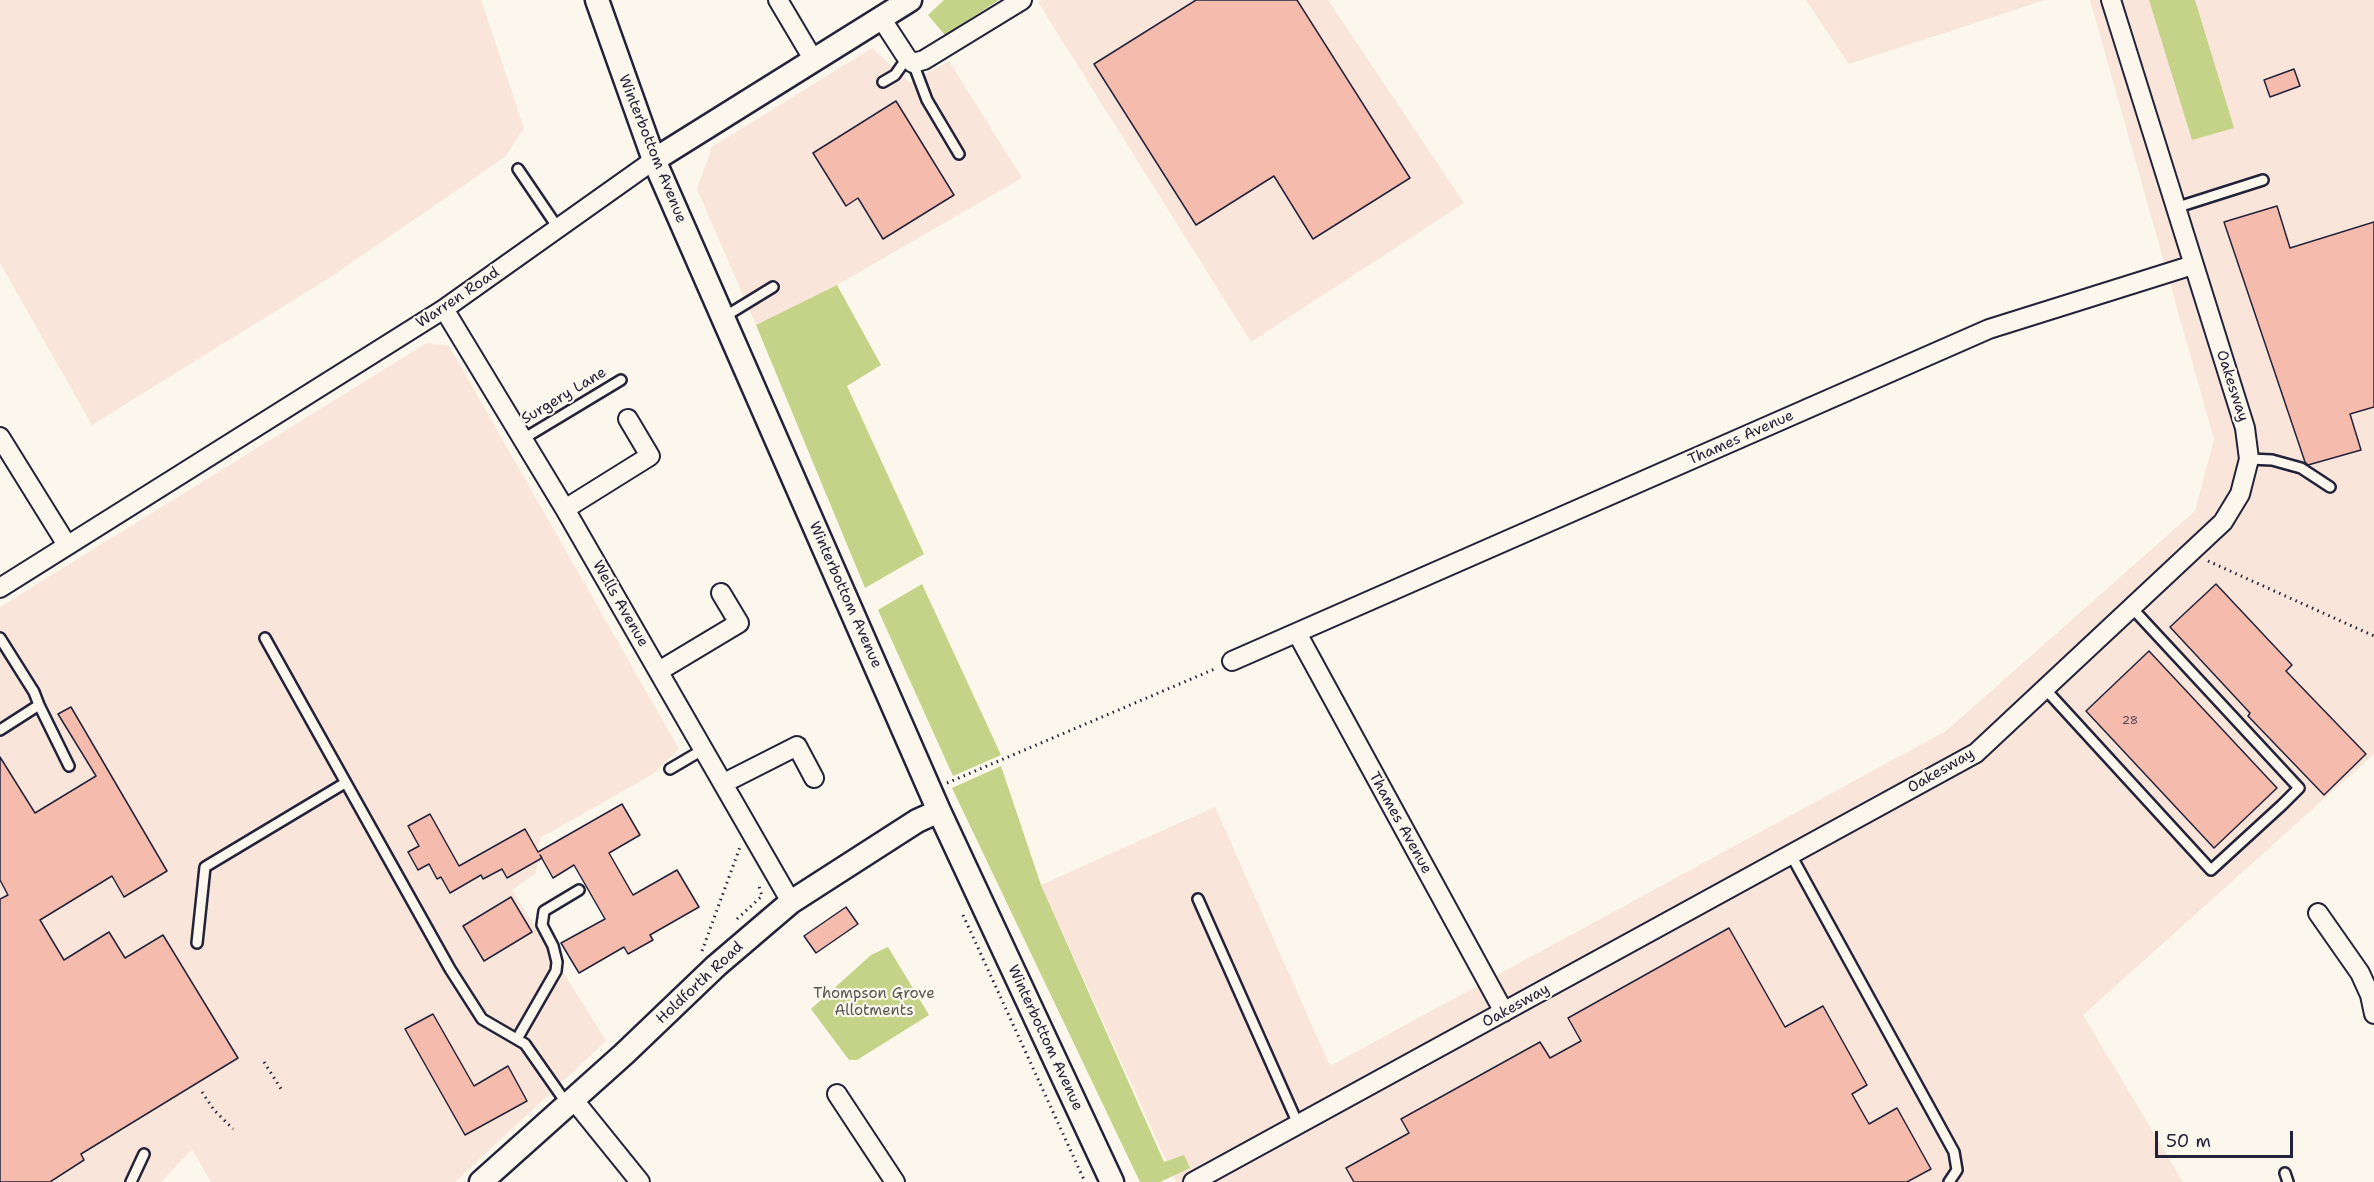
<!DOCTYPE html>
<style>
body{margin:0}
#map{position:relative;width:2374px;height:1182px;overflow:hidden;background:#fbf7ec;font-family:"Shantell Sans",sans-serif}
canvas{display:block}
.scale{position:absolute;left:2155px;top:1131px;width:138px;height:27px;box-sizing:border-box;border:3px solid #22223b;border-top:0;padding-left:8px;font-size:18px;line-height:21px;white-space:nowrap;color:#22223b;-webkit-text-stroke:4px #fbf7ec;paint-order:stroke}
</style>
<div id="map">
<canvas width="2374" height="1182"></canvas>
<div class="scale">50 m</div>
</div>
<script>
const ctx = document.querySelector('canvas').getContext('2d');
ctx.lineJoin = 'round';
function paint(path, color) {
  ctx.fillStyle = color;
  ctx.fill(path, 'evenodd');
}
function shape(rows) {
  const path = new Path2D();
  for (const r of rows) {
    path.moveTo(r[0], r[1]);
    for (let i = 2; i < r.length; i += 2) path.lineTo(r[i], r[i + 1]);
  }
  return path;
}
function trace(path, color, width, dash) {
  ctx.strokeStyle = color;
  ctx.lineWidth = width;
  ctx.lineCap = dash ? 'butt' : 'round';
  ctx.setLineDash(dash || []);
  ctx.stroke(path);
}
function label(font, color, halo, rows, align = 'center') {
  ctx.font = font + ' "Shantell Sans",sans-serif';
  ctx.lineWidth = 4.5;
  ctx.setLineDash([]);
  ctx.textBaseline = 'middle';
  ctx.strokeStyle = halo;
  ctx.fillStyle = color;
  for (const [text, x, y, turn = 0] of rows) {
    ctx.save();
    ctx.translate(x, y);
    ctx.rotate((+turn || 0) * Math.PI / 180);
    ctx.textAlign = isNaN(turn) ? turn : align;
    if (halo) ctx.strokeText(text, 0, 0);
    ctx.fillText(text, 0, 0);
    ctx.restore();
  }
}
paint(shape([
 [0,0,481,0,524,128,505,157,332,276,92,425,0,263],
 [1042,0,1328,0,1464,203,1251,342,1038,2],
 [1806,0,2045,0,1849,64],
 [2090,0,2374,0,2374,754,2083,1015,2183,1182,1176,1182,1041,885,1215,807,1330,1066,1946,731,2195,511,2214,439],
 [872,48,910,83,949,61,1022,178,837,285,756,325,697,189,712,147],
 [427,343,449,346,679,749,653,774,540,838,536,873,512,890,606,1041,455,1182,211,1182,192,1149,161,1182,0,1182,0,607]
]), '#f9e5d9');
paint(shape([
 [944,0,999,0,945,35,928,15],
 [2149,0,2195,0,2234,128,2192,140],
 [837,285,881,365,847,386,924,554,865,588,756,325],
 [922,584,1001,755,953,776,878,610],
 [1001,766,1041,885,1164,1162,1184,1155,1190,1168,1160,1182,1140,1182,952,788],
 [888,947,929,1015,857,1060,849,1060,811,1009,871,955]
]), '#c4d387');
const building = shape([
 [1196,0,1297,0,1410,178,1313,239,1274,176,1196,225,1094,64,1196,0],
 [2294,69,2300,86,2270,97,2264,80,2294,69],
 [896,101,954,195,883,239,858,198,846,206,813,153,896,101],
 [2277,206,2290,248,2374,222,2374,407,2350,414,2361,450,2308,465,2305,462,2224,222,2277,206],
 [2216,584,2292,665,2286,671,2366,754,2324,795,2248,716,2250,713,2170,627,2216,584],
 [2149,651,2277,788,2214,848,2086,711,2149,651],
 [71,707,167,871,124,897,112,876,40,920,64,960,109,932,125,958,163,935,238,1058,81,1154,84,1160,50,1182,0,1182,0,899,8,895,0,880,0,757,35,813,96,776,58,714,71,707],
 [622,804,640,835,609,853,633,895,677,870,699,907,650,935,653,940,628,954,624,947,579,973,561,943,605,919,574,865,553,878,540,855,542,858,507,878,502,869,483,879,481,875,450,893,441,877,437,879,429,864,418,870,408,852,419,846,408,826,430,814,459,866,525,829,538,852,622,804],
 [511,897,532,932,484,961,463,926,511,897],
 [846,907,858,924,816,953,804,936,846,907],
 [1729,928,1785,1027,1823,1006,1867,1085,1852,1094,1869,1124,1897,1108,1931,1169,1907,1182,1354,1182,1346,1168,1409,1133,1401,1119,1540,1042,1550,1058,1581,1041,1568,1018,1729,928],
 [433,1014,474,1086,508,1066,527,1101,465,1135,405,1029,433,1014]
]);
paint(building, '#f5bbac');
trace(building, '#22223b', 1.5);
const service = shape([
 [913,63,927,100,959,154],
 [883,82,895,75,907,58],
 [518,169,558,228],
 [2175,208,2263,180],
 [724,317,773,287],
 [523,439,621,380],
 [2249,459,2272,460,2301,468,2330,487],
 [0,638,34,692,39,705,0,730],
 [265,638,450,969,482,1019,525,1044,567,1104],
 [2046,690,2211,870,2282,805,2299,788,2132,608],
 [39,705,69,766],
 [670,769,704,749],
 [1791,855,1954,1152,1957,1170,1949,1182],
 [1198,899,1298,1124],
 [197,943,205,867,345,783],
 [517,1039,556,971,557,962,553,946,542,925,544,911,579,890],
 [2285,1173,2288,1182],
 [131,1182,144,1154]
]);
const minor = shape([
 [778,0,813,59],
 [881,18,907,58,913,63,924,60,1022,0],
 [444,309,565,509,791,902],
 [0,437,67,545],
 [565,509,650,456,628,419],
 [0,588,444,309,654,160],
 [1297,633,1504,1012],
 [1232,661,1989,329,2193,265],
 [659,671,739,623,721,593],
 [724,783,797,746,814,778],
 [2318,913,2360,973,2370,995,2374,1014],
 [837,1094,895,1182],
 [573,1099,640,1182],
 [1193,1182,1976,753,2223,522,2240,494,2249,459,2245,428,2111,0]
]);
const tertiary = shape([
 [597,0,654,160,939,811,1112,1182],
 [654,160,910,0],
 [481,1182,624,1054,716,966,791,902,917,821,939,811]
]);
trace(service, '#22223b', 14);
trace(minor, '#22223b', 22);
trace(tertiary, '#22223b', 27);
trace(shape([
 [2208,561,2374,636],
 [947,783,1217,668],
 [963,915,1085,1182],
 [737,919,762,896,758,883],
 [702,951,740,847],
 [264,1062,283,1092],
 [202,1092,214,1110,233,1129]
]), '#22223b', 3, [1.5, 4.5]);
trace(service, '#fbf7ec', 9);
trace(minor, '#fbf7ec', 18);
trace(tertiary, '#fbf7ec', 22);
label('12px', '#574857', null, [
 ["28",2130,721]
]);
label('15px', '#22223b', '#fbf7ec', [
 ["Winterbottom Avenue",652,149,68],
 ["Warren Road",458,298,-34],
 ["Oakesway",2232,386,72],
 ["Surgery Lane",564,396,-31],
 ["Thames Avenue",1741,438,-24],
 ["Winterbottom Avenue",845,595,66],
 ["Wells Avenue",620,604,60],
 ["Oakesway",1941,771,-30],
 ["Thames Avenue",1400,823,61],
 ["Holdforth Road",700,983,-43],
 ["Oakesway",1516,1006,-29],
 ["Winterbottom Avenue",1045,1038,65]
]);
label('15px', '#535752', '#fbf7ec', [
 ["Thompson Grove",874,994],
 ["Allotments",874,1011]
]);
</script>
